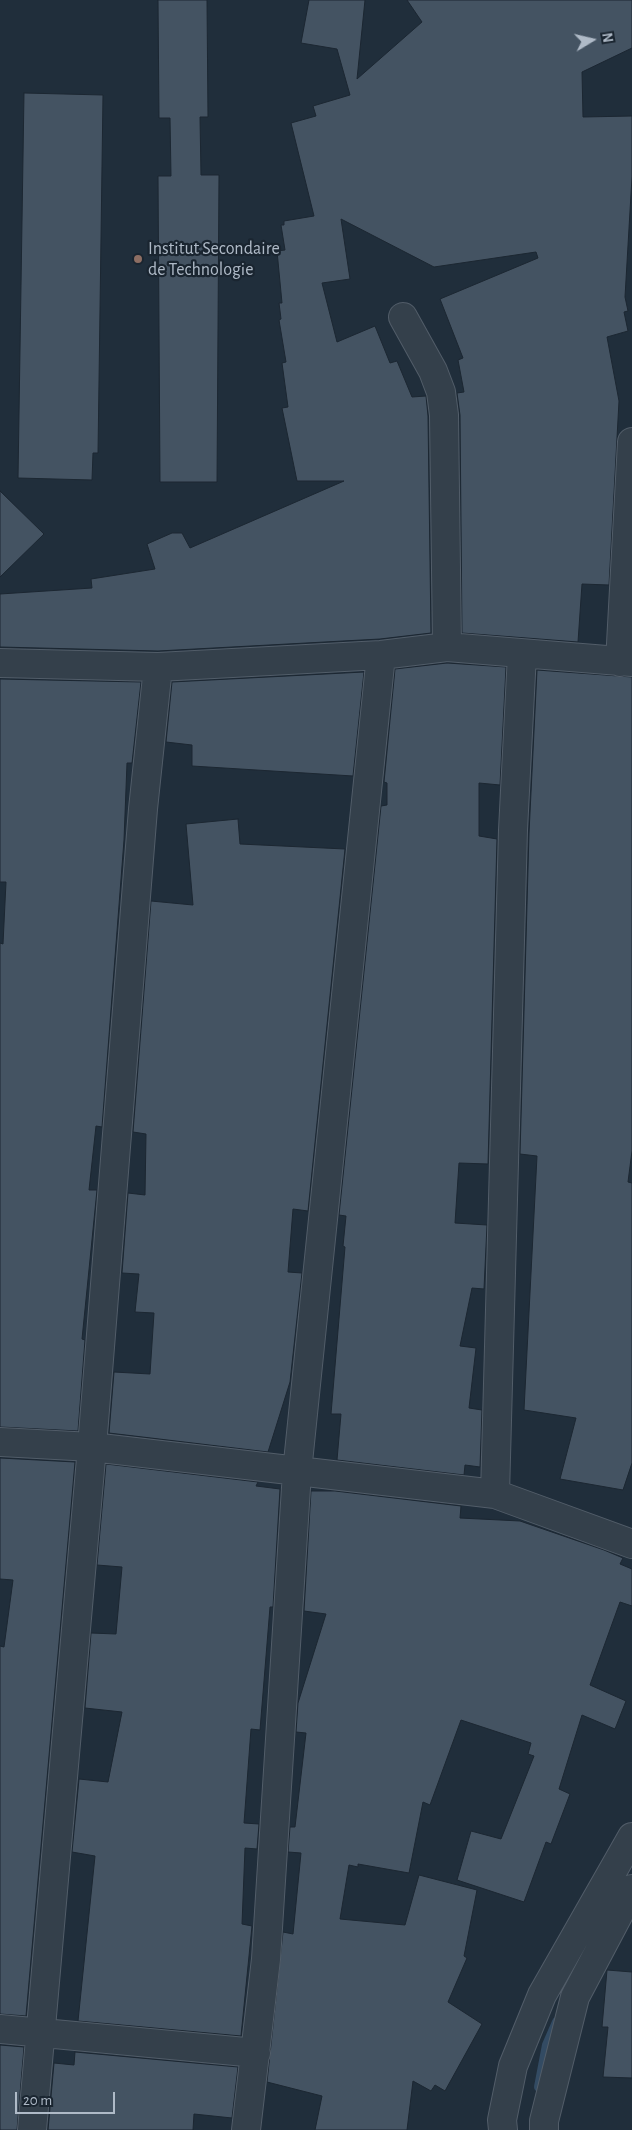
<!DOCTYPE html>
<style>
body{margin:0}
#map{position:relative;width:632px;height:2130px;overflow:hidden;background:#202e3b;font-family:"Alegreya Sans",sans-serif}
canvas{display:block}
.north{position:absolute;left:567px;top:15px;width:50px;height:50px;-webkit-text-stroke:4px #1a2530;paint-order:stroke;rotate:81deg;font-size:14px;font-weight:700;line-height:20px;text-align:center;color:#afbac7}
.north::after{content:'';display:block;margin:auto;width:18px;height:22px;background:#afbac7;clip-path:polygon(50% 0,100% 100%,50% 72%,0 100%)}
.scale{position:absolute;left:15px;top:2092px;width:100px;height:22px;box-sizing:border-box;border:2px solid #afbac7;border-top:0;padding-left:6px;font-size:15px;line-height:18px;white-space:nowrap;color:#afbac7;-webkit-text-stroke:4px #1a2530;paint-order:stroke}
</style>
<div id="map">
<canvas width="632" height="2130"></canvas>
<div class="north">N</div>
<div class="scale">20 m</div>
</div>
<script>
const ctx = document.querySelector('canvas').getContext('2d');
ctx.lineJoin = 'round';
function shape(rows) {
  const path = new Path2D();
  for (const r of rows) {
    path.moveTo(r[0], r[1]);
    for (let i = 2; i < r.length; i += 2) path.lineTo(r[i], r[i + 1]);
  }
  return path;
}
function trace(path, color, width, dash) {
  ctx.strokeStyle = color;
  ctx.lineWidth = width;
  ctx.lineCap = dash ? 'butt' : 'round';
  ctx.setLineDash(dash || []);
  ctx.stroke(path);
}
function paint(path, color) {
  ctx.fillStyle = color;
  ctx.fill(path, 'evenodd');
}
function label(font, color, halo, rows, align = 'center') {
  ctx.font = font + ' "Alegreya Sans",sans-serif';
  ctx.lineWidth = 4.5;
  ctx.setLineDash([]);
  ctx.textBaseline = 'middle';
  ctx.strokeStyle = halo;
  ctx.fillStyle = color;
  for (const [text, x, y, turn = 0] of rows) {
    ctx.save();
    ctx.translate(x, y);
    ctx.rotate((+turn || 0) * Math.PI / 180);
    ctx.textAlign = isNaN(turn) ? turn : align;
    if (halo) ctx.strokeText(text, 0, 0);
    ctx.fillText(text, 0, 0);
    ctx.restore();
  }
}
trace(shape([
 [539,2087,547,2045,557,2022]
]), '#334b63', 10);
const building = shape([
 [158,0,207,0,208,117,200,117,201,175,219,175,217,482,160,482,158,176,171,176,170,118,159,118,158,0],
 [309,0,365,0,357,79,422,22,407,0,632,0,632,48,582,72,583,117,632,116,632,177,625,297,628,311,624,312,628,331,607,337,619,401,609,585,582,584,578,642,462,633,460,415,457,393,464,392,458,360,463,358,440,299,538,258,536,252,434,267,341,219,350,279,322,283,337,342,375,326,390,363,397,361,412,397,426,396,428,416,431,633,380,639,158,651,0,647,0,594,92,588,91,579,155,569,147,544,172,533,182,533,190,548,344,481,297,481,282,408,288,407,282,363,286,362,279,320,281,319,279,303,282,303,277,251,285,250,281,225,284,225,284,221,314,216,291,123,316,116,313,106,350,95,337,49,301,43,309,0],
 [24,93,103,95,98,453,93,453,92,480,18,478,24,93],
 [0,491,44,534,0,577,0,491],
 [447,663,506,667,500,785,479,783,479,836,497,839,488,1164,459,1163,455,1223,487,1225,484,1289,472,1288,460,1346,476,1348,469,1408,482,1410,480,1467,465,1465,464,1475,337,1460,341,1414,331,1414,345,1247,343,1246,346,1216,339,1215,381,806,387,805,387,783,384,782,395,669,447,663],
 [537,670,632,677,632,1151,628,1182,632,1183,632,1463,623,1490,560,1479,576,1418,524,1410,537,1156,520,1154,529,833,537,670],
 [364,672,353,776,192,766,192,745,166,742,172,682,364,672],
 [0,679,141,682,132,763,127,763,124,840,102,1127,96,1126,89,1190,97,1190,82,1339,85,1340,78,1431,0,1427,0,943,3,944,6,882,0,882,0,679],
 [238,819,240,844,345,849,308,1211,293,1209,288,1272,302,1273,290,1382,268,1452,109,1433,114,1372,150,1374,154,1313,135,1312,139,1274,122,1273,128,1193,145,1195,146,1134,133,1132,151,901,193,905,186,824,238,819],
 [0,1458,75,1462,26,2016,0,2014,0,1646,4,1647,13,1580,0,1579,0,1458],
 [106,1464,258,1482,256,1486,280,1489,273,1607,270,1607,260,1730,251,1729,244,1823,259,1824,257,1849,245,1848,242,1924,252,1926,241,2036,78,2021,95,1856,72,1852,79,1779,108,1782,122,1712,85,1708,91,1633,116,1634,122,1567,97,1565,106,1464],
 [311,1491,335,1491,461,1506,460,1518,520,1521,604,1550,623,1558,620,1564,632,1569,632,1606,620,1602,590,1685,626,1701,615,1729,582,1715,559,1789,570,1794,551,1844,546,1842,524,1902,457,1880,471,1831,501,1839,534,1756,528,1754,531,1743,461,1720,430,1805,423,1802,409,1873,358,1864,358,1867,349,1865,340,1919,405,1925,419,1875,477,1890,464,1956,467,1958,448,2002,482,2024,445,2091,435,2085,431,2091,413,2081,407,2130,315,2130,322,2096,267,2082,283,1932,293,1934,301,1853,288,1852,290,1827,295,1827,306,1733,296,1732,298,1703,326,1614,304,1611,311,1491],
 [607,1970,632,1972,632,2078,603,2077,608,2027,602,2027,607,1970],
 [0,2045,24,2047,17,2130,0,2130,0,2045],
 [75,2052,238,2067,232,2118,194,2114,193,2130,48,2130,54,2063,74,2065,75,2052]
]);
paint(building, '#445362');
trace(building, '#1c2732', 1);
const minor = shape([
 [403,317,433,371,441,392,444,415,447,647],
 [620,662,632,442],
 [0,663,158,667,381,655,447,647,632,662],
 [0,1442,92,1447,495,1494,632,1544],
 [495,1494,513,830,522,654],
 [0,2029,256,2053],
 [32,2130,92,1447,143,809,158,667],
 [246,2130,266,1959,297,1472,381,655],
 [503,2130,502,2120,513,2066,542,1995,632,1837],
 [544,2130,544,2121,575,1997,632,1889]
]);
trace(minor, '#525d69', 30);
trace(minor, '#34404b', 28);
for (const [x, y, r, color] of [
 [138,259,5,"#8d6e63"]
]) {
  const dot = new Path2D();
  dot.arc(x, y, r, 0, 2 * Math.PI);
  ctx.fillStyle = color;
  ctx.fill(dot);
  trace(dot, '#1a2530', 2);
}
label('18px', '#afbac7', '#1a2530', [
 ["Institut Secondaire",148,249],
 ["de Technologie",148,270]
], 'left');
</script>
